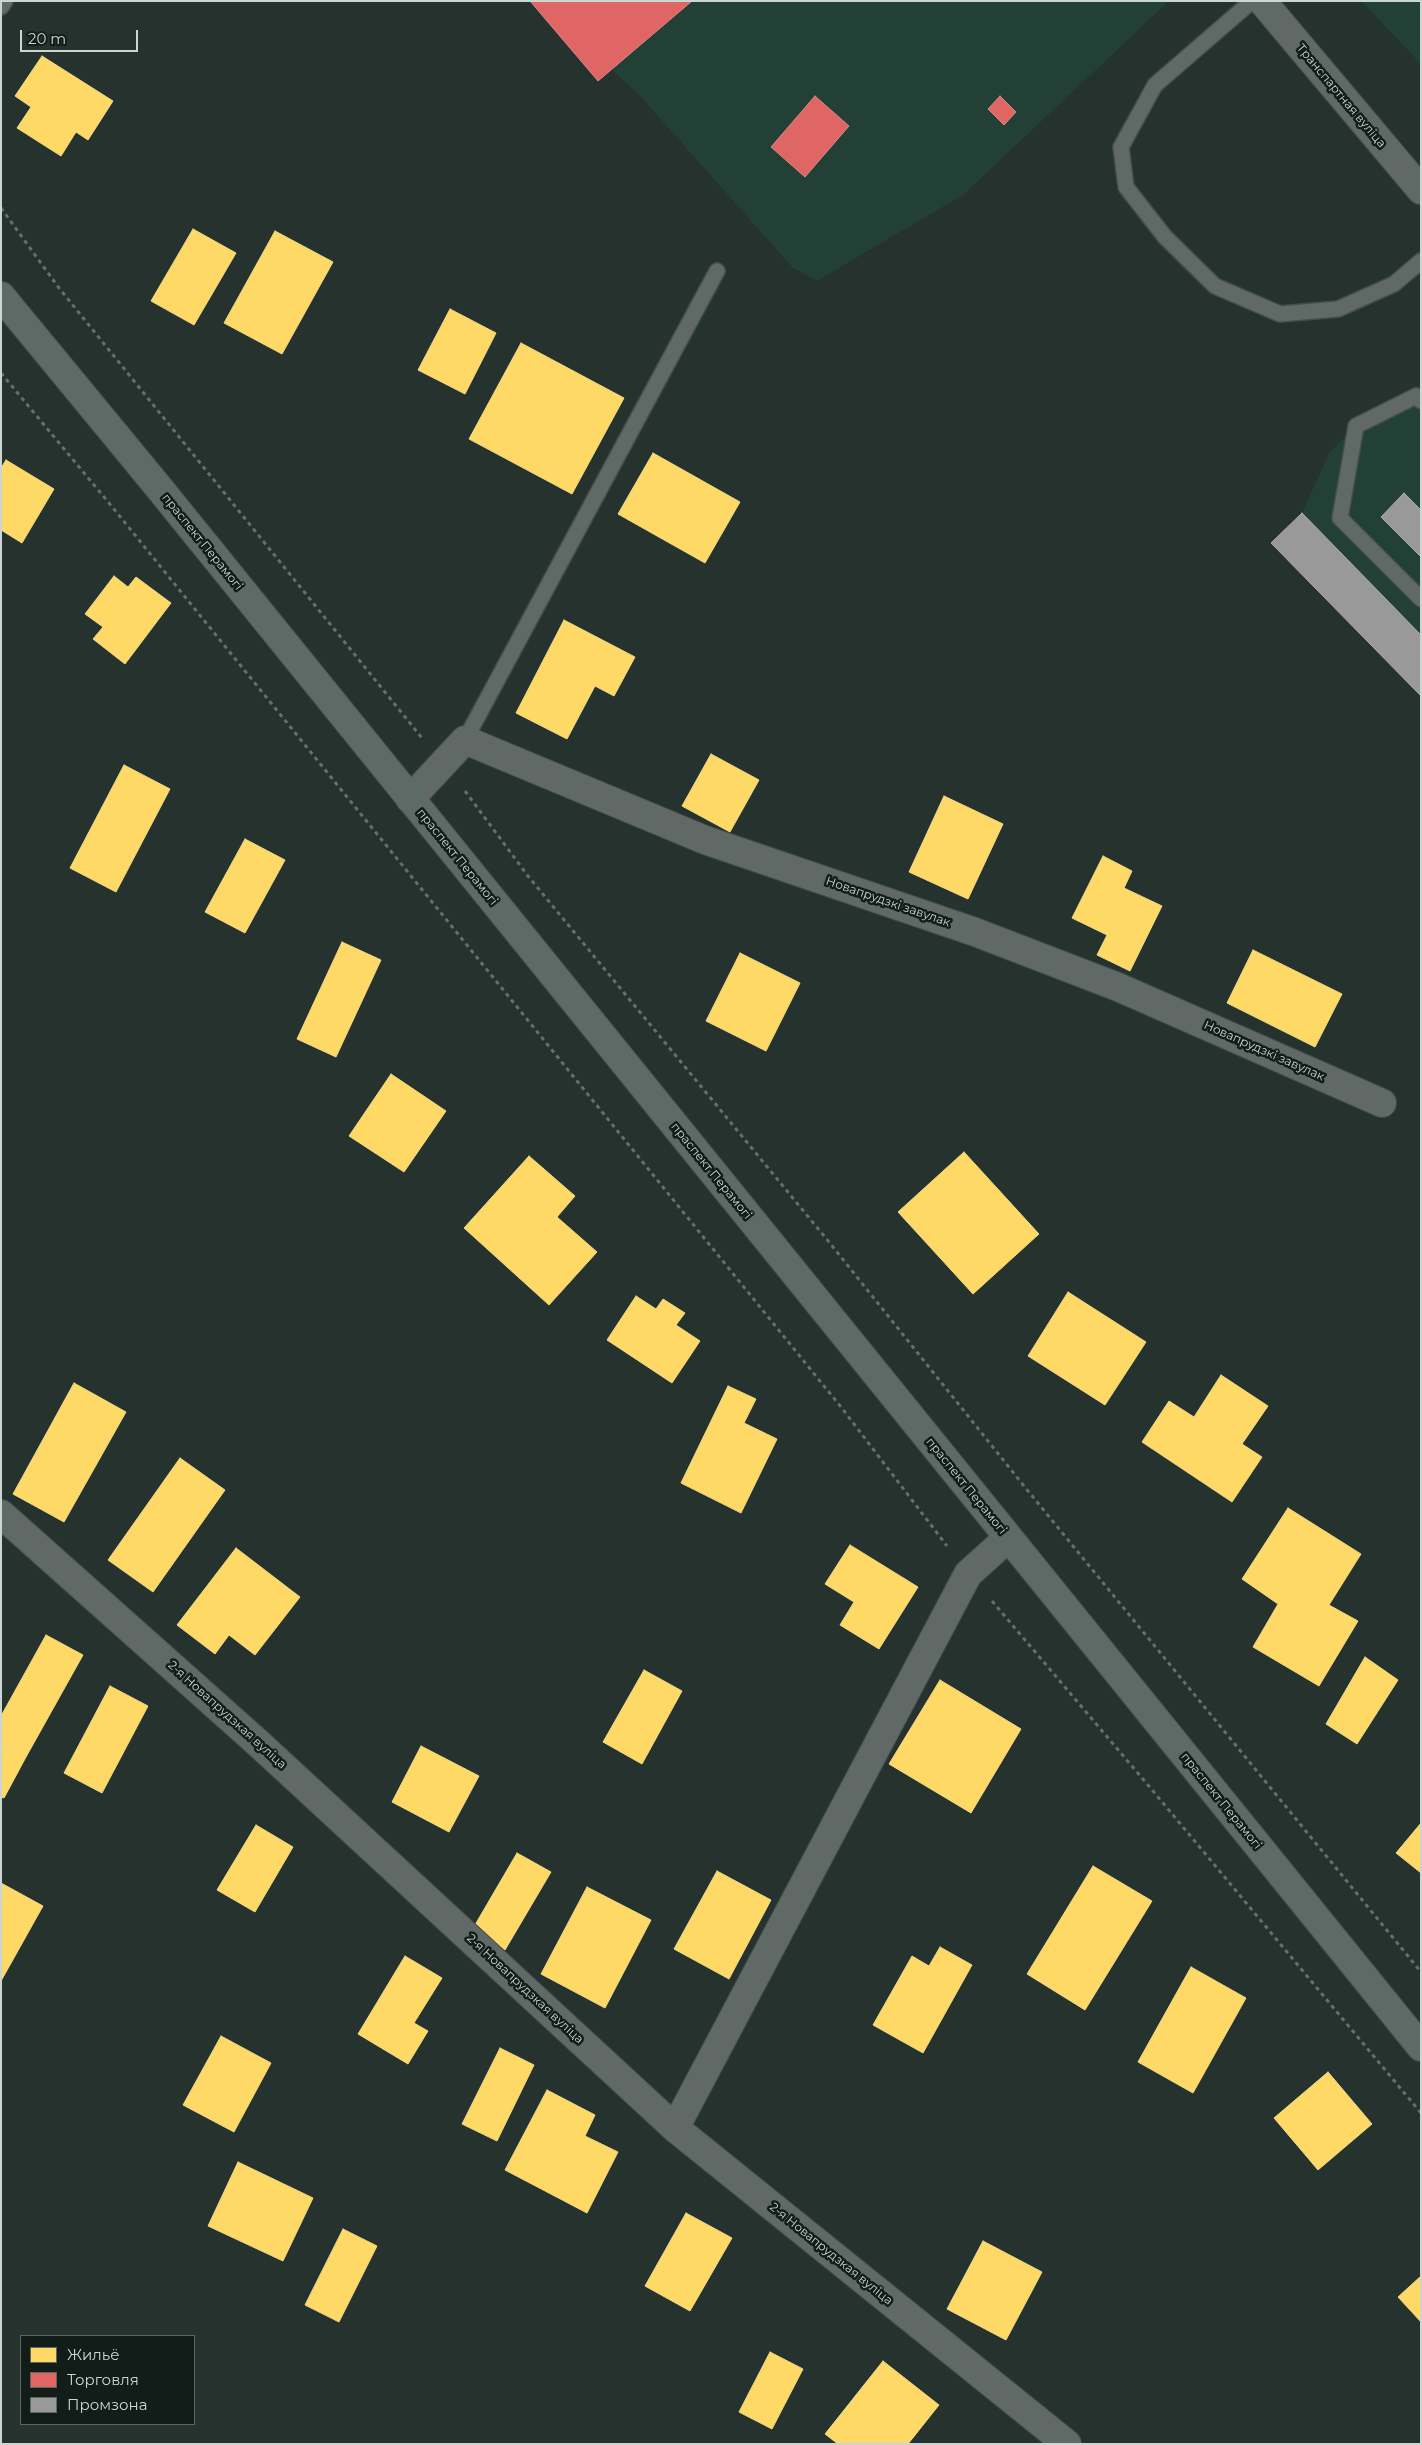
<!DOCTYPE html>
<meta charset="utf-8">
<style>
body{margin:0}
#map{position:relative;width:1422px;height:2445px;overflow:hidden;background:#25322d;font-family:Montserrat,sans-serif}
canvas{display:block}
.frame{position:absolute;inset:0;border:2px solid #cad7d1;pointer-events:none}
.legend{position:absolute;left:20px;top:2335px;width:175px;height:90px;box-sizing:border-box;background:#121c18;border:1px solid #5c6762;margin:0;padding:6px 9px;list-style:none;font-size:15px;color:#cad7d1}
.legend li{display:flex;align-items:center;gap:10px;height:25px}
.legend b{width:25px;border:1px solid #5c6762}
.scale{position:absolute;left:20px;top:30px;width:118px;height:22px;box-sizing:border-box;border:2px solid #cad7d1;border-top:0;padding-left:6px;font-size:15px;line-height:18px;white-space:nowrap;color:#cad7d1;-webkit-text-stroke:4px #121c18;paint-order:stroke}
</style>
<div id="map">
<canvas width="1422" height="2445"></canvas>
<div class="frame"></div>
<ul class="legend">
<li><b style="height:14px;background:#ffd966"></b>Жильё</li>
<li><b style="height:14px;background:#e06666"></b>Торговля</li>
<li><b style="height:14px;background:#999"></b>Промзона</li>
</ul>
<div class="scale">20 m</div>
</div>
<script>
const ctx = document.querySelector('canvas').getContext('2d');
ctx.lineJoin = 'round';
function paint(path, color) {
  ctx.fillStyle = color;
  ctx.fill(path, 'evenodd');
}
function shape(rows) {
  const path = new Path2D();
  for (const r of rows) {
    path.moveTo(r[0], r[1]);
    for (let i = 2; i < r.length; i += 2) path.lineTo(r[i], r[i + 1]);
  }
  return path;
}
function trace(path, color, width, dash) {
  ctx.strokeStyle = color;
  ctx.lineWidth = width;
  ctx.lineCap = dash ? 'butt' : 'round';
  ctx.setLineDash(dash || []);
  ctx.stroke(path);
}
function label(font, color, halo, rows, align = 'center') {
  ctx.font = font + ' Montserrat,sans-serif';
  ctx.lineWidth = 5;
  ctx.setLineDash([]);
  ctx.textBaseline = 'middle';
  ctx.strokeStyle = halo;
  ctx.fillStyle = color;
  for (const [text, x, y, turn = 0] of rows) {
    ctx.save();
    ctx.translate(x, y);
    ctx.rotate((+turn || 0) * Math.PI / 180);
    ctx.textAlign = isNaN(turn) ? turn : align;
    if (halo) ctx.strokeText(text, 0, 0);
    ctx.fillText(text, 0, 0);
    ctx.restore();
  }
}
paint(shape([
 [537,1,1169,1,963,195,817,281,792,267,639,95],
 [1361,1,1421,1,1421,64],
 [1421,401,1421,696,1271,543,1302,513,1329,453,1356,426]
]), '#224035');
const homes = shape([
 [42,56,113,101,88,140,76,132,61,156,17,128,31,107,15,96,42,56],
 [193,229,236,253,194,325,151,301,193,229],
 [275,231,333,262,282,354,224,323,275,231],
 [450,309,496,333,465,394,418,370,450,309],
 [521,343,624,398,572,494,469,439,521,343],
 [653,453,740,502,705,563,618,514,653,453],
 [6,460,54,489,22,543,1,530,1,468,6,460],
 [114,576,128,587,136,577,171,603,125,664,93,639,103,627,85,614,114,576],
 [564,620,635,657,614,696,595,686,567,739,516,713,564,620],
 [711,754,759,780,730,832,682,806,711,754],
 [124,765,170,789,116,892,70,868,124,765],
 [944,796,1003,824,968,899,909,872,944,796],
 [245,839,285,860,245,933,205,912,245,839],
 [1103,856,1132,871,1124,888,1162,906,1130,971,1097,955,1107,935,1072,918,1103,856],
 [342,942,381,960,336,1057,297,1039,342,942],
 [1253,950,1342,994,1315,1047,1227,1003,1253,950],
 [740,953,800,983,766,1051,706,1021,740,953],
 [391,1074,446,1111,404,1172,349,1136,391,1074],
 [964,1152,1039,1234,973,1294,898,1212,964,1152],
 [529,1156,575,1196,557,1217,597,1252,549,1305,464,1228,529,1156],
 [1068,1292,1146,1342,1105,1405,1028,1356,1068,1292],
 [636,1296,656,1309,663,1299,685,1313,676,1325,700,1341,672,1383,607,1340,636,1296],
 [1221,1375,1268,1406,1242,1444,1262,1457,1232,1502,1142,1442,1169,1401,1194,1417,1221,1375],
 [74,1383,126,1412,64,1522,13,1494,74,1383],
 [728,1386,756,1399,744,1423,777,1439,741,1513,681,1483,728,1386],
 [180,1458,225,1490,153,1592,108,1560,180,1458],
 [1288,1508,1361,1554,1329,1605,1358,1621,1319,1686,1253,1647,1278,1604,1242,1579,1288,1508],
 [850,1545,918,1587,879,1649,840,1625,854,1602,825,1584,850,1545],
 [236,1548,300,1597,255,1655,229,1635,215,1654,177,1625,236,1548],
 [46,1635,83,1655,26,1757,1,1743,1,1716,46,1635],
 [1365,1657,1398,1680,1357,1744,1326,1724,1365,1657],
 [644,1670,682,1691,642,1764,603,1742,644,1670],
 [940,1680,1021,1729,971,1813,889,1764,940,1680],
 [110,1686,148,1706,102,1793,64,1773,110,1686],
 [1,1743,26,1757,4,1798,1,1797,1,1743],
 [421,1746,479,1776,449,1832,392,1802,421,1746],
 [1421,1823,1421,1873,1396,1853,1421,1823],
 [256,1825,293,1847,255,1912,217,1890,256,1825],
 [517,1853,551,1872,505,1950,472,1930,517,1853],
 [1093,1866,1152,1901,1085,2010,1027,1974,1093,1866],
 [717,1871,771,1900,729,1979,674,1949,717,1871],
 [1,1883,43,1906,1,1981,1,1883],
 [587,1887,651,1920,605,2008,541,1974,587,1887],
 [940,1947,972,1965,923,2053,873,2025,912,1956,929,1966,940,1947],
 [405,1956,442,1978,414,2023,428,2031,408,2064,358,2034,405,1956],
 [1191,1967,1246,1998,1193,2093,1138,2062,1191,1967],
 [221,2036,271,2063,234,2132,183,2105,221,2036],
 [500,2048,534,2065,497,2141,462,2124,500,2048],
 [1328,2072,1372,2124,1318,2170,1274,2118,1328,2072],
 [547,2090,595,2115,585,2136,618,2152,587,2213,505,2170,547,2090],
 [238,2162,313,2198,283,2261,208,2226,238,2162],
 [686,2213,732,2238,690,2311,645,2286,686,2213],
 [343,2229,377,2246,339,2322,305,2305,343,2229],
 [983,2241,1042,2272,1006,2340,947,2309,983,2241],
 [1421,2276,1421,2322,1398,2297,1421,2276],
 [770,2352,803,2369,772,2429,739,2412,770,2352],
 [883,2361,939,2405,908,2444,838,2444,825,2434,883,2361]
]);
paint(homes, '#ffd966');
trace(homes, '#efd886', 1);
const shops = shape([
 [530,1,692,1,598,81,530,1],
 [815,96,849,126,805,177,771,147,815,96],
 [1000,96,1016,112,1004,125,988,109,1000,96]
]);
paint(shops, '#e06666');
trace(shops, '#d98886', 1);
const industry = shape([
 [1404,493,1421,510,1421,557,1381,517,1404,493],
 [1302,513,1421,635,1421,696,1271,543,1302,513]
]);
paint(industry, '#999');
trace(industry, '#a8acaa', 1);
const lane = shape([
 [1252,1,1155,85,1121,147,1126,187,1165,237,1215,286,1280,314,1338,309,1394,284,1421,261],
 [1,7,5,1],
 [1421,401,1416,396,1356,426,1340,518,1421,599],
 [465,740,717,271]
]);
const street = shape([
 [1262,1,1421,190],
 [410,799,465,740,705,840,975,932,1118,987,1382,1103],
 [1,1514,258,1743,675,2128,1067,2444],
 [675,2128,968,1574,1008,1538]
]);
const primary = shape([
 [1,296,160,489,1421,2047]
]);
trace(lane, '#434e4a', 18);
trace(street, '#434e4a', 30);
trace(primary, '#434e4a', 30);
trace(shape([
 [1,208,59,288,422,738],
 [1,373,109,503,841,1407,947,1546],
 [465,791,528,876,829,1242,1024,1486,1421,1972],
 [992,1601,1153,1791,1421,2113]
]), '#666f6c', 3, [4, 4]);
trace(lane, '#606965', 15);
trace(street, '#606965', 28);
trace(primary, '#5c6b66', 28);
label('12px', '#cad7d1', '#121c18', [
 ["Транспартная вуліца",1341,96,50],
 ["праспект Перамогі",202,542,51],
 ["праспект Перамогі",457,857,51],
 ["Новапрудзкі завулак",888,902,19],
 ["Новапрудзкі завулак",1264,1051,24],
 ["праспект Перамогі",711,1171,51],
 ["праспект Перамогі",966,1486,51],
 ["2-я Новапрудзкая вуліца",227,1715,42],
 ["праспект Перамогі",1221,1801,51],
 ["2-я Новапрудзкая вуліца",525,1989,43],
 ["2-я Новапрудзкая вуліца",831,2254,39]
]);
</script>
